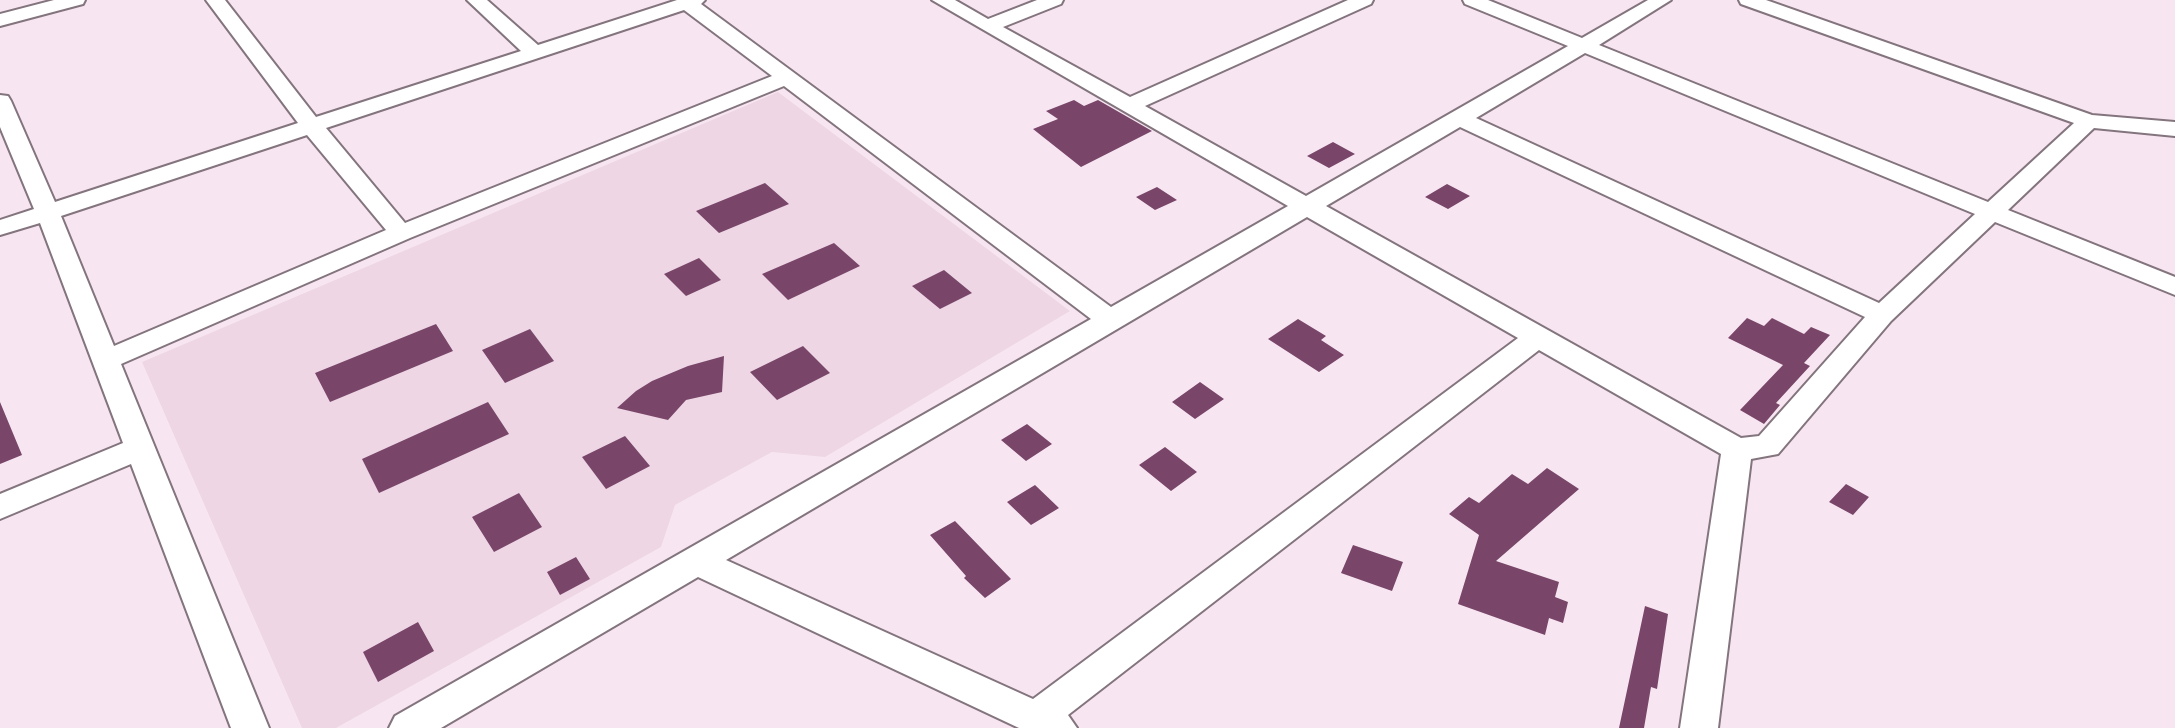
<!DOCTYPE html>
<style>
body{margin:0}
canvas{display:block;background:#f7e6f1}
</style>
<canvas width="2175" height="728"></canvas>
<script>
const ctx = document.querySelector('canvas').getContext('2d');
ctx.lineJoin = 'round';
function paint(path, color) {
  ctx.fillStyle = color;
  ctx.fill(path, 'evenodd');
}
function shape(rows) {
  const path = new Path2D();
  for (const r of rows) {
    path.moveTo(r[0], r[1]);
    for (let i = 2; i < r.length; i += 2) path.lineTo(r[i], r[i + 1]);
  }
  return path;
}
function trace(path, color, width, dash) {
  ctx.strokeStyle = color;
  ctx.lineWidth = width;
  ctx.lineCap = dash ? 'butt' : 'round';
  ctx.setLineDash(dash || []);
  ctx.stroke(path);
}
paint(shape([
 [778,92,1070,311,825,457,772,452,675,505,661,547,336,728,302,728,142,362]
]), '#eed6e5');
paint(shape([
 [1074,100,1084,106,1098,100,1152,131,1081,167,1033,129,1058,119,1046,111],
 [1333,142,1355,154,1329,168,1307,156],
 [765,183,789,204,719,233,696,211],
 [1447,184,1470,196,1448,209,1425,197],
 [1157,187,1177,200,1155,210,1136,197],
 [834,243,860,266,788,300,762,274],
 [699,258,721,280,686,296,664,274],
 [944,270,972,293,940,309,912,286],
 [1747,318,1764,326,1772,318,1804,334,1811,327,1830,335,1804,363,1810,366,1776,403,1780,405,1764,424,1740,410,1783,365,1728,338],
 [1298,319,1326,336,1321,340,1344,355,1319,372,1268,339],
 [436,324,453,351,330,402,315,373],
 [530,329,554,361,505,383,482,350],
 [803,346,830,373,777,400,750,372],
 [724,356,722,392,686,400,668,420,617,408,636,391,652,381,688,366],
 [1200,382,1224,399,1195,419,1172,402],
 [0,402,22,455,0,464],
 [488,402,509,434,379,493,362,459],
 [1027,424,1052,444,1026,461,1001,440],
 [625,436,650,466,606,489,582,457],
 [1165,447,1197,472,1171,491,1139,465],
 [1547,468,1579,489,1496,561,1559,582,1555,597,1568,602,1563,623,1549,618,1545,635,1458,604,1479,535,1449,514,1469,497,1479,503,1512,474,1528,484],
 [1846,484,1869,497,1853,515,1829,502],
 [1035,485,1059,508,1031,525,1007,502],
 [519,493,542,527,494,552,472,517],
 [955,521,1011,579,985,598,964,578,966,576,930,535],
 [1353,545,1403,562,1392,591,1341,573],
 [576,557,590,579,560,595,547,572],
 [1645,606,1668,614,1657,689,1651,687,1644,728,1619,728],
 [418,622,434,651,378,682,363,652]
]), '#794669');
const minor = shape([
 [54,0,85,0,83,4,0,26,0,14,54,0],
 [206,0,225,0,316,117,521,51,467,0,487,0,538,45,677,0,705,0,701,4,1111,307,1288,206,932,0,955,0,988,19,1037,0,1063,0,1061,4,1003,27,1130,97,1348,0,1373,0,1371,4,1145,106,1306,196,1568,46,1465,4,1463,0,1488,0,1582,38,1648,0,1671,0,1599,45,1988,202,2074,123,1741,4,1739,0,1766,0,2092,115,2175,122,2175,136,2094,128,2008,210,2175,277,2175,295,1995,222,1891,321,1778,454,1751,459,1718,728,1680,728,1721,454,1539,350,1068,715,1077,728,1019,728,698,577,441,728,389,728,395,716,1091,319,784,86,410,238,121,364,269,728,231,728,131,464,0,519,0,494,123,443,40,223,0,235,0,220,34,209,0,127,0,95,8,96,11,101,55,202,298,123,206,0],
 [684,10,772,76,405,223,326,128,684,10],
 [1585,53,1975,214,1879,303,1476,118,1585,53],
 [1460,127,1865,317,1759,436,1741,438,1326,206,1460,127],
 [307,135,386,230,114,346,61,216,307,135],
 [1307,217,1518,338,1033,699,726,560,1307,217]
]);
trace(minor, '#83747d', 4);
paint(minor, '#fff');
</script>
